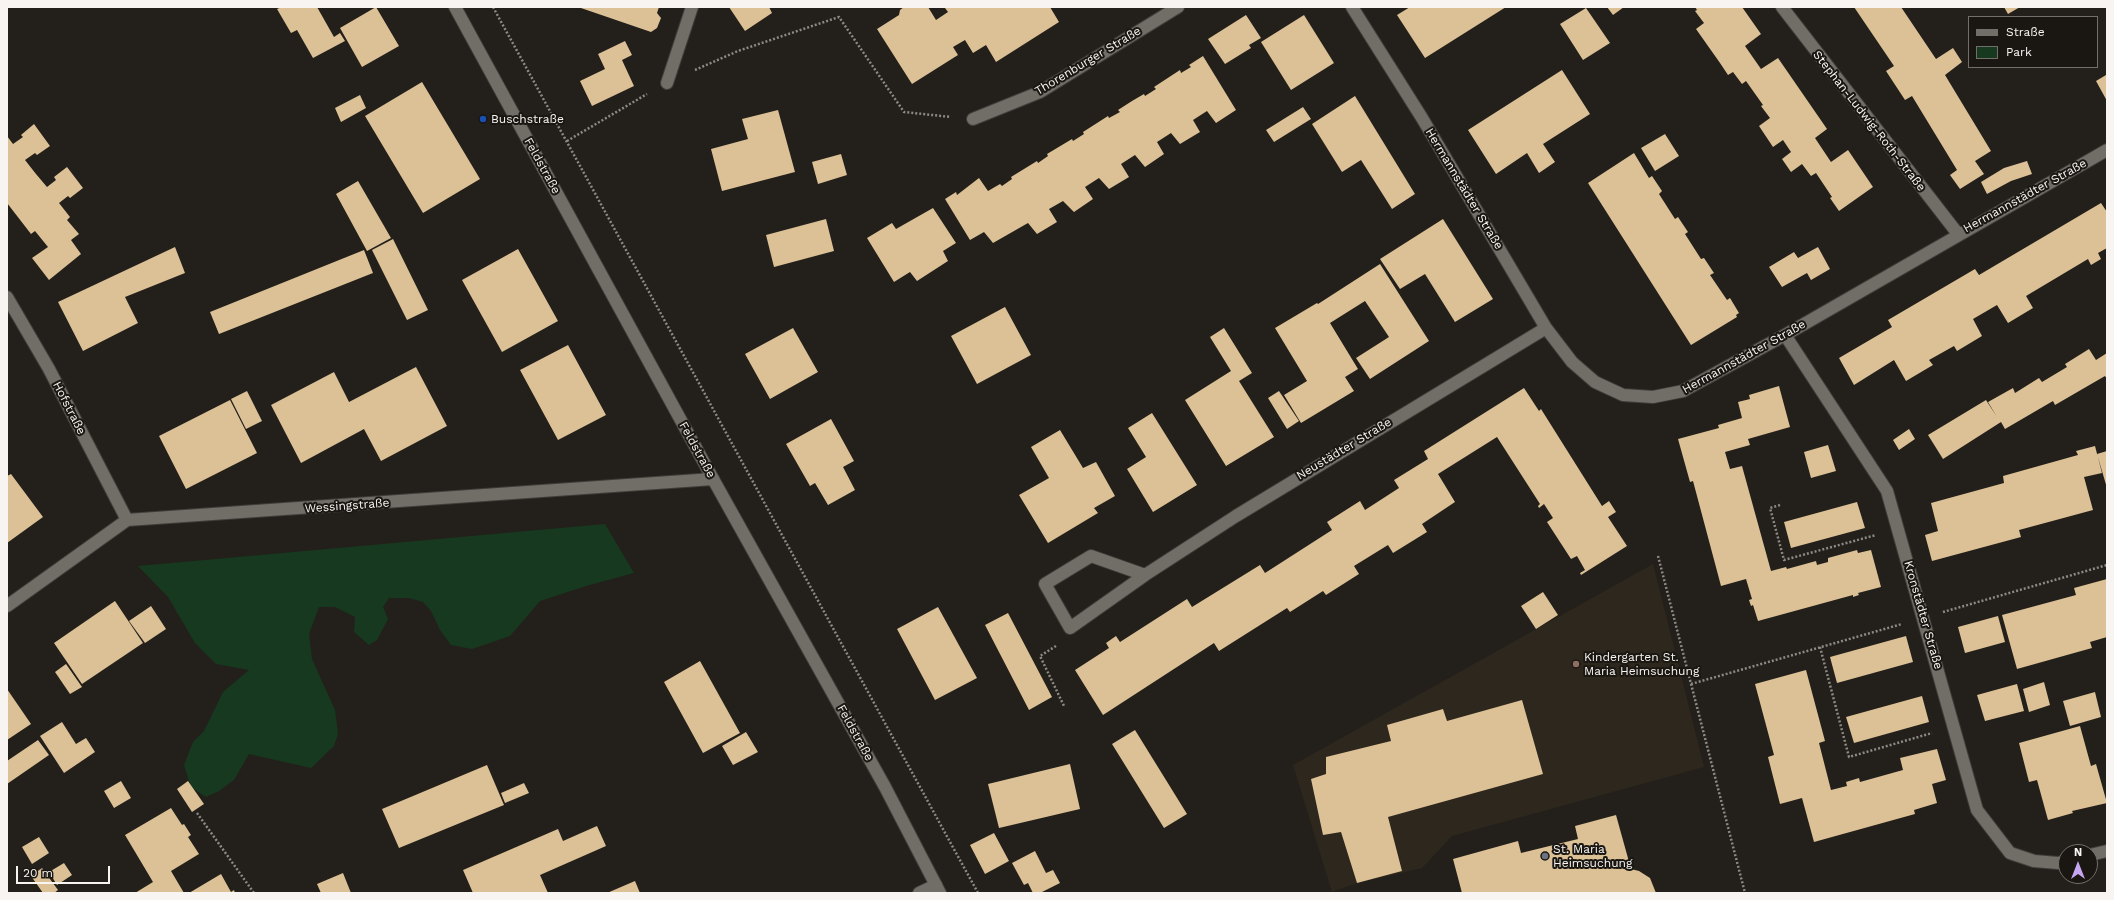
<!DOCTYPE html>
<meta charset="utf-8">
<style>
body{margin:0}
#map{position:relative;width:2114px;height:900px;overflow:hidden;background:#23201b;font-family:"Work Sans",sans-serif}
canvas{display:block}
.frame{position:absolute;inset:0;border:8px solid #f7f4f1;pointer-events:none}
.legend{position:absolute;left:1968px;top:16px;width:130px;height:52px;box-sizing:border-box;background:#1a1712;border:1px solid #726f6b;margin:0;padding:5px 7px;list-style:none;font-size:12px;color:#f7f4f1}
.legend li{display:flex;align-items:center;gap:8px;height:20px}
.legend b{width:20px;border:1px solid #726f6b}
.north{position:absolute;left:2058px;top:844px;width:40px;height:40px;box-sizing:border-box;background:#1a1712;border:1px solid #726f6b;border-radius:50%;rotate:0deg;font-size:11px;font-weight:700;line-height:16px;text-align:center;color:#f7f4f1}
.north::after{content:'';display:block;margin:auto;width:14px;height:18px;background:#c5a7f1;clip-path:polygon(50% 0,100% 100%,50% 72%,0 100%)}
.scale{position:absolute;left:16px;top:866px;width:94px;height:18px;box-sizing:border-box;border:2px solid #f7f4f1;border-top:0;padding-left:5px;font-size:12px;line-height:14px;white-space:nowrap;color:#f7f4f1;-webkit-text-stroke:3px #1a1712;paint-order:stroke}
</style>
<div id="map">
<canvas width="2114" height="900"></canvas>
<div class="frame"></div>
<ul class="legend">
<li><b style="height:5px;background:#716e68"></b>Straße</li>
<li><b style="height:11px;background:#17391f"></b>Park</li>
</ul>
<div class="north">N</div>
<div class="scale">20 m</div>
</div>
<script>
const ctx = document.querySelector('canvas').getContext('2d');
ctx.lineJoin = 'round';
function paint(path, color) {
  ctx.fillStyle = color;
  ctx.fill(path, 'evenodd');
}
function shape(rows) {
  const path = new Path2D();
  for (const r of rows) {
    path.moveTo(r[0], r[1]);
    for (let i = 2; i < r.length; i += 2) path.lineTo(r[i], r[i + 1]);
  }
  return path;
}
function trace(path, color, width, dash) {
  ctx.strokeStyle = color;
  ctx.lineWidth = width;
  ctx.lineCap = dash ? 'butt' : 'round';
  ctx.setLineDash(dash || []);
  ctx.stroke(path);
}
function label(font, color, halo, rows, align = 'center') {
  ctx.font = font + ' "Work Sans",sans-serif';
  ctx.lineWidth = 4;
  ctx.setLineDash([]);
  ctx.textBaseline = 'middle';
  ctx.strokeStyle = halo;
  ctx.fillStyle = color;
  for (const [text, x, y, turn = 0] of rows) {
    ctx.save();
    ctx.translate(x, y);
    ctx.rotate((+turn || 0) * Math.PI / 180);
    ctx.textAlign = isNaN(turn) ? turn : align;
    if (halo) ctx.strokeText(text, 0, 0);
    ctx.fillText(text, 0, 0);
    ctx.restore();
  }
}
paint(shape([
 [1653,564,1704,767,1452,836,1422,868,1357,883,1332,892,1293,765]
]), '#2e271d');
paint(shape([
 [605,524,634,573,586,586,540,601,510,636,472,649,451,645,440,630,431,611,423,602,409,598,389,598,383,607,388,619,377,640,369,645,354,632,355,617,335,607,319,607,309,634,312,659,335,710,338,734,334,746,311,768,249,754,234,780,219,791,206,797,191,787,184,765,193,742,204,731,223,692,249,670,216,664,195,643,168,597,138,566]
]), '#17391f');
paint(shape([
 [282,7,317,7,334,37,340,33,345,41,313,58,297,30,291,33,277,9],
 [376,7,399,46,362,67,340,28],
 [578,7,659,7,657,13,661,18,657,28,651,32],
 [729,7,769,7,772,13,745,31],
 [904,7,928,7,936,20,948,12,945,8,947,7,1050,7,1059,22,996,62,986,45,973,53,965,40,953,47,958,55,912,84,877,29,899,15,900,10],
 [1410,7,1506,7,1425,58,1397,15],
 [1607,7,1624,7,1613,15],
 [1695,7,1742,7,1761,34,1745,46,1761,69,1778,58,1827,129,1815,138,1831,162,1848,150,1873,187,1839,211,1830,198,1832,197,1816,173,1811,176,1802,164,1791,172,1782,159,1791,152,1783,140,1773,147,1759,126,1770,118,1761,106,1763,105,1746,81,1742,84,1733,72,1728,75,1720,63,1696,29,1704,23,1695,11,1697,10],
 [1854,7,1901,7,1936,59,1953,48,1962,62,1945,75,1991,151,1975,161,1984,174,1960,189,1950,175,1957,170,1912,96,1905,100,1886,71,1894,66],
 [2004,7,2020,7,2008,14],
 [1586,8,1610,43,1583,60,1560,24],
 [1246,15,1261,38,1249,45,1251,48,1225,64,1208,39],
 [1304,15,1334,63,1291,90,1261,42],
 [625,41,632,55,622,60,634,86,592,106,580,81,605,69,598,54],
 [1203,56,1236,110,1216,123,1207,111,1193,120,1200,132,1180,144,1171,133,1157,142,1164,154,1145,167,1135,155,1121,164,1129,177,1109,189,1099,178,1085,187,1093,199,1074,212,1063,201,1049,209,1057,222,1037,234,1028,223,993,243,984,232,970,240,945,199,956,192,957,195,979,178,988,191,1000,184,1002,186,1012,179,1011,177,1037,161,1038,163,1048,156,1047,154,1072,139,1073,141,1084,134,1083,132,1108,116,1109,118,1120,112,1118,110,1132,101,1144,94,1145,96,1156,89,1154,87,1180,70,1181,73,1191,67,1189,65],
 [1562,70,1590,114,1543,144,1555,162,1539,173,1527,153,1496,174,1468,130],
 [2106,75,2107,78,2107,101,2096,81],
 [422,82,480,179,423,213,365,116],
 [360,95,366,108,341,122,335,108],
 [1355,96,1415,194,1392,209,1361,160,1342,172,1312,124],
 [1303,107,1311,119,1274,142,1266,130],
 [778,110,795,172,722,191,711,149,748,139,742,119],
 [34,124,50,146,37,155,35,153,25,160,36,174,47,187,56,180,54,177,67,167,83,188,70,198,68,196,59,203,70,217,67,220,79,234,71,240,81,254,49,280,32,258,48,247,35,231,31,234,7,203,7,136,13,144,23,137,21,135],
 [1665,134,1679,156,1655,171,1641,148],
 [1634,153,1649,178,1652,176,1662,191,1659,194,1675,219,1678,217,1688,232,1685,234,1701,259,1704,258,1714,273,1710,275,1727,300,1730,298,1739,313,1736,315,1737,317,1691,345,1588,183],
 [841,154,847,175,818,184,812,162],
 [2027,161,2032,174,2011,181,1987,194,1981,182,2004,168],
 [358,181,391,238,367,251,336,194],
 [2101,203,2107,212,2107,248,2098,253,2101,259,2091,265,2088,259,2026,296,2033,308,2008,323,1997,305,1973,319,1982,336,1957,351,1954,346,1929,360,1933,365,1906,381,1894,360,1854,385,1839,358,1892,327,1888,320,1975,269,1979,275],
 [933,208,956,243,943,251,948,261,917,281,910,272,894,282,867,238,892,223,896,229],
 [826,219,834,251,774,267,766,235],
 [1443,219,1493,299,1455,322,1425,274,1400,289,1380,259],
 [393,239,428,310,407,320,372,250],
 [175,247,185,273,125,297,138,323,83,351,58,302],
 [1818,247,1830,269,1811,280,1807,273,1782,287,1769,267,1794,252,1798,258],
 [518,249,558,321,502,352,462,280],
 [364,250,373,273,219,334,210,312],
 [1380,264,1429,341,1370,379,1356,358,1389,337,1365,301,1330,323,1358,369,1345,377,1354,391,1301,423,1284,395,1307,381,1275,328,1317,303,1318,304],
 [1005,307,1031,355,977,384,951,336],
 [793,328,818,372,770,399,745,354],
 [1224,328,1252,373,1239,381,1274,437,1226,466,1185,400,1231,371,1210,337],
 [568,345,606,415,558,440,520,370],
 [2089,349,2096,360,2107,353,2107,379,2105,376,2055,405,2053,401,2005,429,2001,422,1943,459,1928,435,1986,400,1997,417,1988,402,2013,388,2015,393,2039,378,2042,382,2067,367,2065,364],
 [416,367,447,426,381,461,364,429,301,463,271,405,334,372,349,402],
 [1779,386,1790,427,1748,439,1750,445,1725,452,1730,469,1742,466,1771,571,1786,567,1787,569,1816,561,1817,565,1828,562,1828,558,1857,550,1858,553,1871,550,1881,587,1858,593,1859,595,1853,597,1853,595,1758,621,1753,605,1751,606,1749,600,1752,599,1746,579,1721,586,1693,481,1690,482,1678,439,1719,428,1718,425,1742,418,1738,402,1750,399,1749,395],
 [1524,388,1539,411,1541,409,1602,506,1609,501,1616,512,1608,517,1627,546,1581,575,1580,573,1585,570,1577,556,1571,559,1547,522,1553,518,1544,504,1539,508,1538,506,1540,504,1497,437,1438,474,1455,502,1422,524,1427,532,1393,553,1388,545,1354,566,1359,574,1326,595,1323,591,1290,612,1287,608,1219,651,1214,643,1103,715,1075,670,1109,648,1106,643,1116,636,1120,642,1187,599,1192,607,1260,565,1265,573,1332,530,1327,522,1360,501,1365,510,1399,488,1394,480,1428,459,1424,451],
 [247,391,262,421,246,429,231,399],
 [1279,391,1299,421,1287,429,1268,398],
 [230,400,257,453,186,489,159,436],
 [1152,413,1197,485,1153,512,1127,469,1146,457,1128,428],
 [831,419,854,461,843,467,855,490,828,505,815,483,810,486,786,444],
 [1909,429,1915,439,1899,450,1893,440],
 [1060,430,1083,468,1096,462,1115,496,1094,508,1098,513,1048,543,1019,495,1049,478,1031,447],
 [1828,445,1836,471,1811,478,1804,452],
 [2095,446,2102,473,2084,477,2093,510,2019,530,2021,537,1932,561,1925,535,1938,531,1931,503,2004,483,2003,476,2078,455,2076,451],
 [2107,451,2107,488,2097,454],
 [11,474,43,517,7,543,7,476],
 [1857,502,1865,528,1791,548,1784,522],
 [2107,579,2107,637,2090,642,2092,648,2017,669,2002,615,2076,595,2074,588],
 [1543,592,1558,615,1536,629,1521,606],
 [115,601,143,643,82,684,54,643],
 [151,606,166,629,145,643,129,621],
 [938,607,977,678,935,700,897,629],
 [1008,613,1052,697,1029,710,985,625],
 [1998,616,2005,642,1965,653,1958,627],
 [1906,636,1913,662,1837,683,1830,657],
 [700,661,740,733,703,753,664,682],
 [66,664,82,687,70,694,55,672],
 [1806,670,1825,741,1819,743,1831,790,1847,786,1846,782,1859,778,1860,782,1903,770,1900,758,1937,749,1946,780,1932,784,1937,803,1914,810,1915,814,1814,842,1802,798,1780,804,1768,757,1774,755,1755,684],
 [2044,682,2050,705,2029,712,2023,689],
 [2017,684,2024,711,1985,721,1977,695],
 [7,689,31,724,7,740],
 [2095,692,2101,717,2070,726,2063,701],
 [1922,696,1929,722,1854,743,1846,717],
 [1522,700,1543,774,1388,817,1402,871,1357,883,1341,832,1323,835,1311,779,1326,774,1326,757,1391,741,1387,725,1443,709,1447,721],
 [62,722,76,744,86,738,95,752,64,773,40,736],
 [2080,726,2091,766,2096,764,2107,803,2072,811,2073,813,2048,820,2037,780,2029,782,2019,743],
 [1135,730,1187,814,1164,828,1112,744],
 [746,732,758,752,733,765,722,746],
 [38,740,49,755,7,784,7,761],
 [1070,764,1080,809,999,828,988,784],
 [487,765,504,805,399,848,382,809],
 [121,781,131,798,114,808,104,791],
 [188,781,204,804,192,812,177,789],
 [524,783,529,793,505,803,501,793],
 [171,808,182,825,184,824,191,835,188,837,199,854,171,871,184,893,135,893,153,882,125,835],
 [1616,815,1631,869,1639,871,1650,878,1656,893,1462,893,1453,859,1518,841,1521,853,1578,839,1575,826],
 [597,826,606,846,540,875,548,893,473,893,463,870,558,829,563,841],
 [994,833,1009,861,985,874,970,845],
 [39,837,49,853,32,864,22,847],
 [1035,851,1046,873,1053,870,1060,883,1040,893,1033,893,1028,883,1024,885,1012,863],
 [64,863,72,875,57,885,49,872],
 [42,868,58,890,54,893,43,893,31,876],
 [343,873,351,893,321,893,317,884],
 [221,874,231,892,234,890,235,893,189,893],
 [635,881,640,893,607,893]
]), '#dcc096');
const street = shape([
 [1352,7,1422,118,1546,328,1572,362,1595,382,1623,395,1653,397,1683,391,1785,335,2107,150],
 [1782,7,1958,234],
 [667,83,692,7],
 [973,119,1040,92,1178,7],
 [7,297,49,369,127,520],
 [1785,335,1887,491,1977,810,2010,853,2034,861,2058,863,2066,861],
 [1145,575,1091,556,1045,584,1070,628,1145,575,1236,516,1546,328],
 [7,606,127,520,713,479],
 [2090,855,2107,851],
 [919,893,936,885]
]);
const secondary = shape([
 [455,7,713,479,885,787,940,893]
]);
trace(street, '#403d3a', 14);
trace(secondary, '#403d3a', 14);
trace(shape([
 [493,7,978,893],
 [695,70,738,51,839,17,904,112,951,117],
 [567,141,647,94],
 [1780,505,1770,508,1784,560,1876,535],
 [1658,556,1745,893],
 [1943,612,2107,565],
 [1056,646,1040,656,1064,706],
 [1820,647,1849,757,1932,733],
 [1691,684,1902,624],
 [197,813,254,893]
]), '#8d8a86', 2.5, [2, 2]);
trace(street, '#716e68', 12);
trace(secondary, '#716e68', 12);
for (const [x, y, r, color] of [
 [483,119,4,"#1a4fb4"],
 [1576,664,4,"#8d6e63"],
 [1545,856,4,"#6b7280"]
]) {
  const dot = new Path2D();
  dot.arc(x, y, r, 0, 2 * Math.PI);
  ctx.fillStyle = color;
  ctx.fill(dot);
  trace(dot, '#1a1712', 1.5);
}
label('12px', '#f7f4f1', '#1a1712', [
 ["Thorenburger Straße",1088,61,-31],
 ["Stephan-Ludwig-Roth-Straße",1869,121,52],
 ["Feldstraße",542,166,61],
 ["Hermannstädter Straße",1464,189,59],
 ["Hermannstädter Straße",2025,196,-29],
 ["Hermannstädter Straße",1744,357,-29],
 ["Hofstraße",69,408,63],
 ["Neustädter Straße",1344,449,-31],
 ["Feldstraße",697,450,61],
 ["Wessingstraße",347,506,-4],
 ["Kronstädter Straße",1923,615,74],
 ["Feldstraße",855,733,61]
]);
label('12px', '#f7f4f1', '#1a1712', [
 ["Buschstraße",491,119],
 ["Kindergarten St.",1584,657],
 ["Maria Heimsuchung",1584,671],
 ["St. Maria",1553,849],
 ["Heimsuchung",1553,863]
], 'left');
</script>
